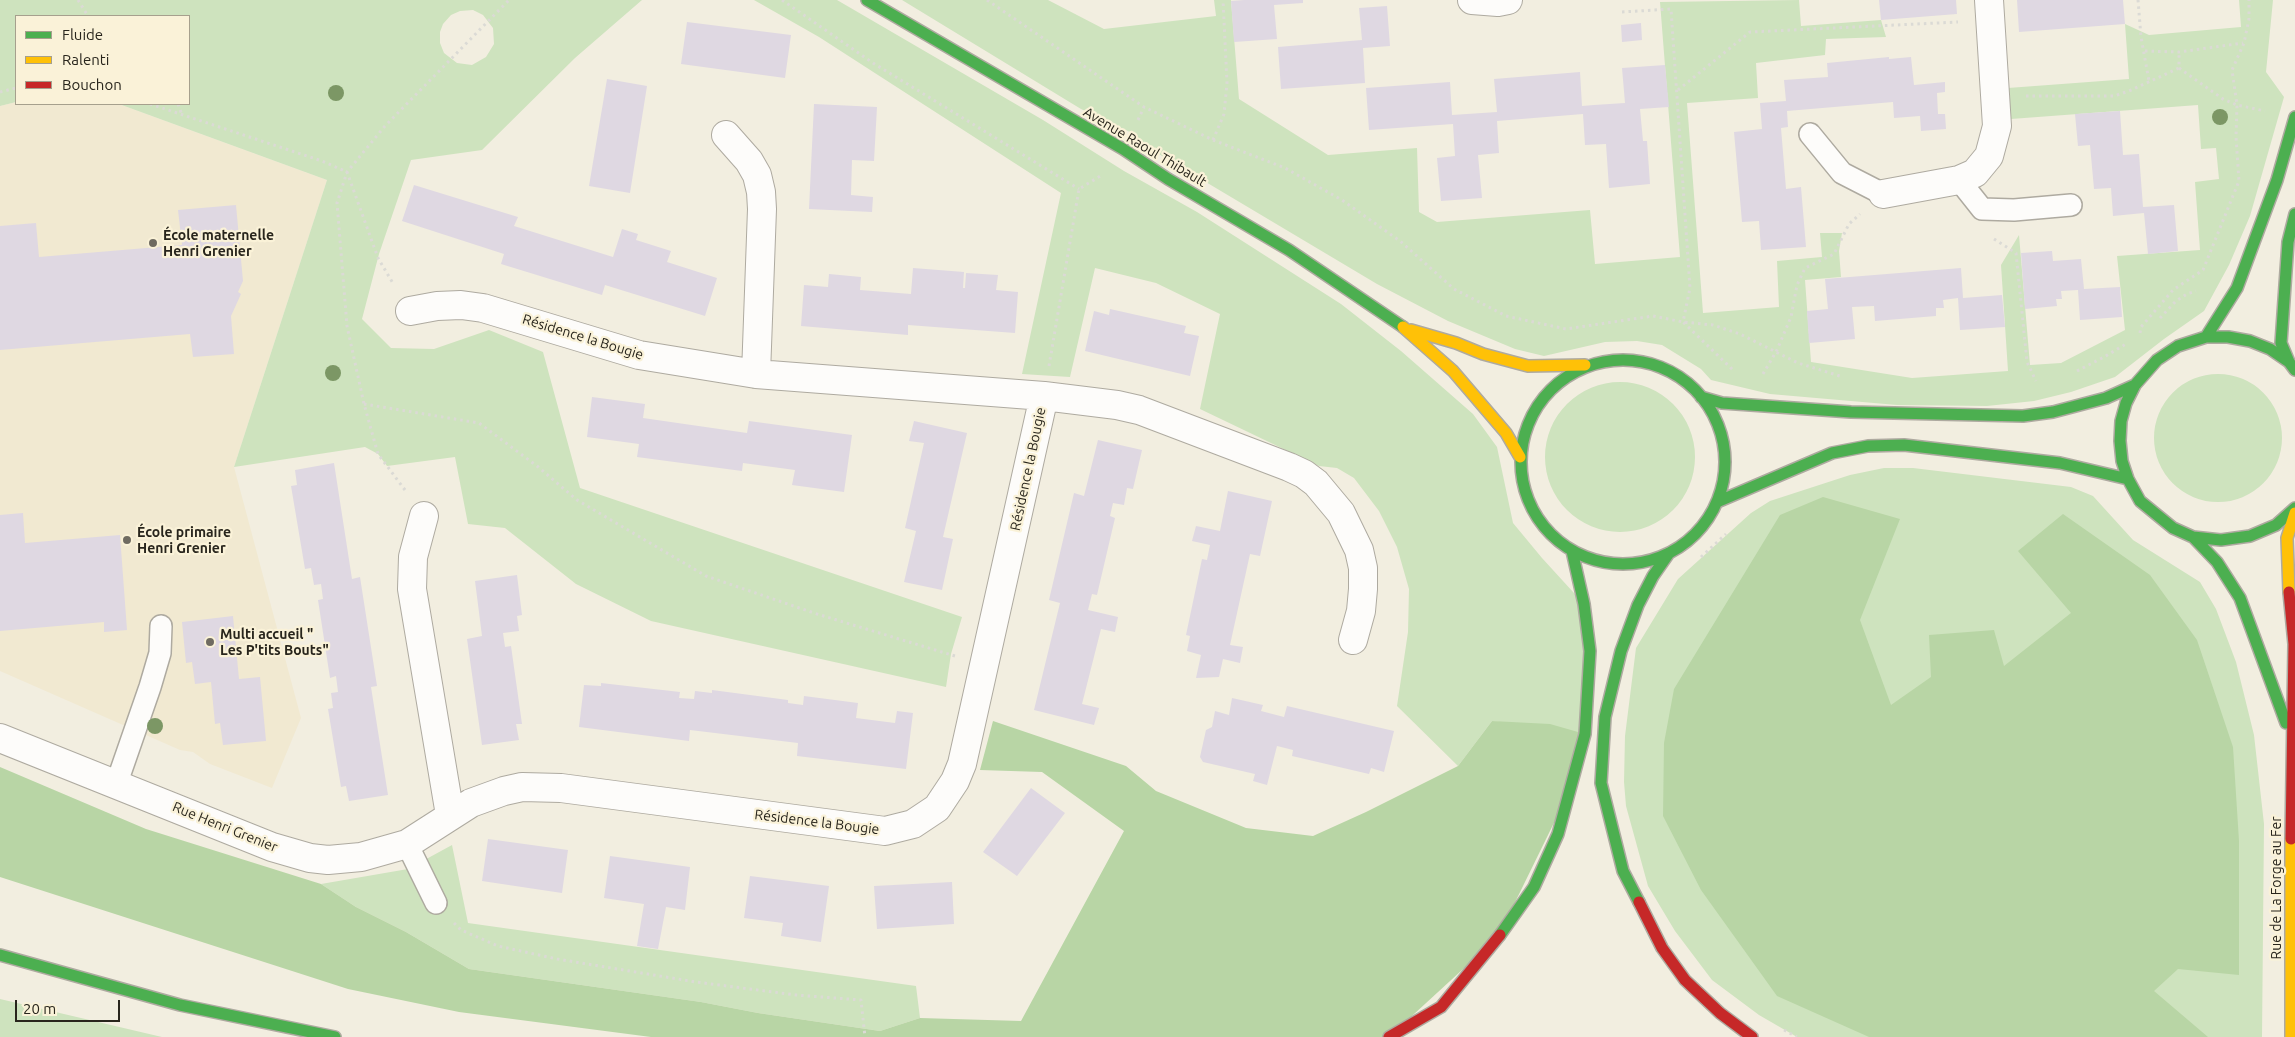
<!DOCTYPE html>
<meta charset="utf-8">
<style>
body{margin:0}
#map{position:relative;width:2295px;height:1037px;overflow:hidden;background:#f2eee0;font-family:Ubuntu,sans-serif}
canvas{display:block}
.legend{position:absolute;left:15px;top:15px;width:175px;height:90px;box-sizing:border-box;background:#faf2d8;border:1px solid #a6a08d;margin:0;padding:6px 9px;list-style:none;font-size:15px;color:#28251c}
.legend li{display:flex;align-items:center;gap:10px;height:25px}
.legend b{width:25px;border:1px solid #a6a08d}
.scale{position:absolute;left:15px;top:1000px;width:105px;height:22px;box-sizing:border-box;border:2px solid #28251c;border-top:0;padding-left:6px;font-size:15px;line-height:18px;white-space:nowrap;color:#28251c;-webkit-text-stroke:4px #faf2d8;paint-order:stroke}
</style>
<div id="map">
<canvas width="2295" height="1037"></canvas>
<ul class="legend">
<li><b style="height:6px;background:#4caf50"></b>Fluide</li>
<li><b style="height:6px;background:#ffc107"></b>Ralenti</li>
<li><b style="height:6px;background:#c62828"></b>Bouchon</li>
</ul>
<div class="scale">20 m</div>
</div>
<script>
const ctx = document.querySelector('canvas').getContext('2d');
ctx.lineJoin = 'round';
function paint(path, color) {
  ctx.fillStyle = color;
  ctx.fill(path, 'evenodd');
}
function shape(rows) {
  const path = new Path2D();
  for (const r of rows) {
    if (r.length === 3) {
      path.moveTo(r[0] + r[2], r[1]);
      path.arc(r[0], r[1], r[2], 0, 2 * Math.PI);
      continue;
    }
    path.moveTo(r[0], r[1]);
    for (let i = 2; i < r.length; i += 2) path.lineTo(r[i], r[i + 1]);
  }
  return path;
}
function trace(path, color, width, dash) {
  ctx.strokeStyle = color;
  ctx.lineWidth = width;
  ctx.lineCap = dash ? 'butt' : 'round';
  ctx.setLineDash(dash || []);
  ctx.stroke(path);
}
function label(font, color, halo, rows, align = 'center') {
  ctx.font = font + ' Ubuntu,sans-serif';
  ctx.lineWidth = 4.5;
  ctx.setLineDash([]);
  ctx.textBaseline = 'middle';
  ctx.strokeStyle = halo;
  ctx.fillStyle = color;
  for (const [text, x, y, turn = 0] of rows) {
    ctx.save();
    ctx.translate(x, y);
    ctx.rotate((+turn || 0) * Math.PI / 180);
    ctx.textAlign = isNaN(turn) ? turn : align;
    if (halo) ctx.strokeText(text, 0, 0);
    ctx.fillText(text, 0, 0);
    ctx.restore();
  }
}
paint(shape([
 [16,102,16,104,119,104,327,180,234,467,301,718,272,788,210,764,193,752,180,750,0,671,0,106]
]), '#f1e9d1');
paint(shape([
 [0,0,642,0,575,58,482,150,411,160,379,254,362,319,391,348,434,349,489,330,543,352,580,488,962,617,951,654,946,687,651,621,576,584,505,528,468,524,455,457,387,466,378,454,365,447,234,467,327,180,119,104,189,104,189,16,16,16,16,102,0,106],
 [473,10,483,15,493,28,494,44,486,57,472,65,457,63,444,53,440,43,440,32,443,24,451,15,460,11],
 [754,0,837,0,1043,120,1124,171,1197,212,1341,304,1401,351,1473,414,1497,447,1513,523,1542,558,1584,604,1585,734,1492,721,1458,766,1397,706,1408,632,1409,589,1397,547,1379,511,1354,478,1337,468,1319,466,1200,409,1220,314,1156,283,1095,268,1070,377,1022,374,1061,193,819,37],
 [902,0,1048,0,1104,29,1216,16,1214,0,1231,0,1239,99,1328,155,1417,148,1419,212,1437,222,1590,210,1595,264,1680,257,1660,2,1799,0,1801,26,1881,20,1886,37,1826,39,1825,55,1756,63,1758,98,1687,103,1703,313,1779,307,1777,261,1822,257,1820,233,1842,233,1839,251,1841,277,1805,280,1811,362,1912,378,2008,371,2001,265,2019,235,2030,365,2061,363,2125,330,2117,256,2200,250,2195,182,2219,179,2216,148,2201,149,2198,105,2011,119,2008,88,2129,79,2125,24,2149,35,2241,27,2239,0,2273,0,2266,72,2284,97,2250,216,2229,265,2204,311,2164,339,2115,377,2071,392,2034,401,1987,406,1897,405,1770,394,1711,380,1701,369,1662,345,1637,341,1605,342,1544,356,1515,349,1448,321,1377,284,1142,144,1132,133,1081,109],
 [2218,438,64],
 [1620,457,75],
 [1884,468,1913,468,2071,487,2093,496,2133,540,2200,582,2216,609,2236,662,2254,735,2264,824,2262,1037,1797,1037,1759,1015,1712,980,1675,931,1648,886,1626,806,1624,782,1625,736,1636,648,1678,579,1751,513,1770,501,1850,475],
 [452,845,468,923,916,986,920,1018,880,1031,758,1013,701,1002,469,969,406,932,356,907,321,884,408,869],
 [0,999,162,1037,0,1037]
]), '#cee3be');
paint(shape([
 [1823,497,1900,519,1860,620,1891,705,1931,677,1929,635,1994,630,2004,666,2071,613,2018,551,2063,514,2150,575,2197,640,2233,747,2239,841,2239,975,2178,969,2154,991,2208,1037,1869,1037,1777,996,1701,890,1663,816,1664,743,1674,689,1780,515],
 [993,721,1126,766,1156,791,1246,828,1313,836,1366,812,1458,766,1492,721,1550,724,1585,734,1574,782,1498,937,1389,1037,651,1037,459,1012,348,989,0,877,0,767,146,829,321,884,356,907,406,932,469,969,701,1002,758,1013,880,1031,920,1018,1021,1021,1124,831,1042,772,980,770]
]), '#b8d5a5');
paint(shape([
 [1244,0,1303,0,1303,3,1274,5,1277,39,1234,42,1231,1],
 [1879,0,1956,0,1957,14,1881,20],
 [2017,0,2123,0,2125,24,2019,32],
 [1387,6,1390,46,1363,48,1365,83,1281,89,1278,47,1362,40,1359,8],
 [687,22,791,35,785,78,681,64],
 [1641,23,1642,40,1622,42,1621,25],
 [1889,57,1889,59,1911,57,1914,85,1945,82,1945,92,1937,93,1938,114,1945,114,1946,129,1921,131,1920,116,1894,118,1893,102,1787,111,1788,127,1781,128,1786,189,1801,187,1806,247,1761,250,1759,221,1742,222,1734,132,1762,129,1760,103,1786,101,1784,80,1828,77,1827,63],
 [1665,65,1669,107,1640,109,1643,141,1647,141,1650,184,1609,188,1606,144,1585,145,1583,114,1497,121,1499,153,1478,155,1482,198,1441,201,1437,158,1455,156,1453,124,1369,130,1366,88,1450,82,1452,115,1497,112,1494,79,1580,72,1582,106,1594,105,1625,103,1622,68],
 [607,79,647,86,630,193,589,186],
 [814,104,877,107,874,161,852,160,851,195,873,197,872,212,809,209],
 [2120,111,2123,155,2139,154,2143,207,2174,205,2178,251,2148,254,2144,213,2113,216,2111,188,2094,189,2090,145,2078,146,2075,114],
 [414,185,518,217,514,226,613,257,622,229,638,234,636,240,671,251,667,262,717,278,705,316,605,285,602,295,501,264,504,254,402,221],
 [236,205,243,281,238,292,241,294,231,316,234,354,193,357,190,334,0,350,0,226,36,223,39,257,182,245,178,210],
 [2052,251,2053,261,2081,259,2084,289,2120,287,2122,317,2080,320,2078,290,2061,291,2062,299,2056,299,2057,306,2025,309,2021,253],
 [913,268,964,272,963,288,965,288,966,273,998,275,996,290,1018,292,1015,333,908,325,908,335,801,326,804,285,828,287,829,274,861,277,860,290,911,294],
 [1961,268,1963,298,2002,295,2005,327,1960,330,1958,298,1943,300,1944,308,1936,308,1936,316,1875,321,1874,306,1852,307,1855,339,1809,343,1807,311,1828,309,1825,279],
 [1110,309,1186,326,1184,333,1199,336,1190,376,1085,351,1094,311,1109,315],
 [592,397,645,404,643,418,747,433,749,421,852,435,844,492,792,485,795,470,743,463,742,471,637,457,639,444,587,437],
 [914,421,967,433,943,537,953,539,942,590,904,582,916,531,905,528,924,443,909,441],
 [1098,440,1142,450,1133,489,1127,488,1124,505,1113,503,1110,516,1115,518,1097,595,1092,594,1088,610,1118,617,1115,632,1101,629,1082,704,1099,708,1094,725,1034,710,1060,603,1049,600,1074,493,1084,496],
 [334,463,352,579,360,577,377,686,371,687,388,795,349,801,346,786,341,787,328,709,333,708,331,693,338,692,336,676,330,678,318,600,323,599,321,584,314,585,311,568,305,569,291,486,297,485,295,470],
 [1228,491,1272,501,1260,556,1250,554,1230,645,1243,647,1240,663,1223,659,1219,677,1196,678,1201,655,1187,651,1190,636,1186,635,1202,559,1207,560,1210,545,1192,541,1196,526,1220,531],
 [23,513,25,543,120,535,127,630,104,632,104,622,0,631,0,515],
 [517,575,522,615,517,616,519,631,503,633,505,647,511,646,522,724,516,724,519,740,482,745,467,639,482,636,475,581],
 [233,616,239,679,260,677,266,741,223,745,220,723,215,724,211,682,195,684,192,662,186,663,182,622],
 [601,683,680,692,679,698,694,699,695,691,712,693,712,690,788,700,788,703,803,705,804,696,858,703,856,718,895,723,897,711,913,713,906,769,797,756,798,743,690,730,689,741,579,727,584,685,601,686],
 [1232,698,1263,705,1261,711,1284,717,1287,706,1394,731,1384,772,1371,768,1369,774,1292,756,1293,750,1277,746,1267,785,1253,781,1255,774,1203,762,1200,757,1206,730,1212,727,1215,711,1229,715],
 [1031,788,1065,813,1017,876,983,852],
 [488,839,568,850,562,893,482,881],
 [610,856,690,867,685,910,666,907,658,949,637,946,644,904,604,898],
 [750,876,829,886,821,942,781,936,783,923,744,918],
 [952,882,954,924,877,929,874,886]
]), '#dfd8e2');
const lane = shape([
 [1810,134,1842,173,1883,194],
 [1959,180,1982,209,2014,210,2071,205],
 [116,785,150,687,160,653,161,626],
 [407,844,436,903]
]);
const street = shape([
 [1472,0,1498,2,1508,0],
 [726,135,749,161,757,175,761,192,762,209,756,374],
 [1883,194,1959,180,1975,173,1989,156,1997,126,1989,0],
 [1044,396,1117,405,1139,410,1289,467,1304,474,1316,483,1341,513,1359,550,1363,568,1363,589,1361,611,1353,640],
 [424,516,413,557,412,589,450,815],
 [0,738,272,847,310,858,328,860,361,857,407,844,471,803,504,791,522,787,561,788,885,831,913,824,937,808,955,781,962,764,1044,396,756,374,639,355,483,308,461,305,437,306,410,311]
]);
const fast = shape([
 [867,0,1123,149,1168,179,1289,250,1403,327],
 [2206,337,2237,288,2277,180,2295,117],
 [1623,462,102],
 [2289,362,2281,343,2288,242,2295,214],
 [2295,370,2289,362,2270,349,2250,341,2228,337,2206,337,2178,346,2157,360,2135,385,2126,403,2121,421,2120,441,2122,461,2128,479,2140,501,2173,528,2193,537,2221,540,2250,536,2276,525,2295,508],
 [1701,397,1722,403,1851,412,2023,416,2053,412,2106,398,2135,385],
 [1717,502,1832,453,1868,446,1904,445,2060,463,2128,479],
 [2193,537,2217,562,2240,598,2286,723],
 [1639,902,1623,871,1601,783,1605,717,1621,651,1638,605,1653,576,1669,553],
 [1500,935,1534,887,1558,834,1585,734,1590,651,1584,604,1572,551],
 [0,955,180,1005,335,1037]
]);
const slow = shape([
 [1403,327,1453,371,1506,433,1520,457],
 [1411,330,1456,343,1483,354,1528,366,1585,365],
 [2289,592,2287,538,2295,513],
 [2291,839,2291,1037]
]);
const jam = shape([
 [2289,592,2294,644,2291,839],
 [1639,902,1662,948,1685,980,1720,1013,1752,1037],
 [1389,1037,1441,1007,1500,935]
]);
trace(lane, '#aeaaa0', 24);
trace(street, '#aeaaa0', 30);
trace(fast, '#aeaaa0', 14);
trace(slow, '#aeaaa0', 14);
trace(jam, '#aeaaa0', 14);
trace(shape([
 [78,0,88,16],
 [782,0,873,63,1079,189],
 [987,0,1144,107,1213,140,1285,168,1342,200,1400,241,1454,289,1506,316,1566,329,1653,316,1683,322,1713,325,1740,334,1798,363,1843,377],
 [2138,0,2141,37,2149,81],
 [1622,12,1671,9,1690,288,1683,322,1734,371],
 [2145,51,2179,52,2243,43],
 [2179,68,2223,99,2237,105,2265,111],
 [1678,90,1750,32,1958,22],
 [0,92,16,88],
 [2026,96,2114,96,2129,91,2179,68,2179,52],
 [150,104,322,161,347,172,378,258,394,285],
 [178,104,182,115],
 [1138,120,1144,107],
 [1213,140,1224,114,1227,83,1223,0],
 [1994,239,2016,253,2027,362,2036,381],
 [2160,318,2176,301,2187,294,2196,291],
 [2140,333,2141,327,2173,290,2203,270,2239,181,2236,137,2237,105,2232,70,2244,43,2249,19,2249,0],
 [1049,366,1079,189,1102,175],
 [2077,371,2104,357,2126,344],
 [1763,374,1777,350,1791,317,1797,285,1805,268,1834,254,1849,224,1860,214],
 [364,404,479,423,537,466,577,500,706,576,817,614,955,656],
 [405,490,378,454,364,404,347,326,337,203,347,172,385,126,509,0],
 [1701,557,1726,534],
 [454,923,461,930,498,946,557,959,696,982,796,995,861,1000,865,1037],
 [1784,1030,1797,1037]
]), '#dbdad5', 3, [2.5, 4]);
trace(lane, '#fdfcfa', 21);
trace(street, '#fdfcfa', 28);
trace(fast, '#4caf50', 11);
trace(slow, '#ffc107', 11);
trace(jam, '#c62828', 11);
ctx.fillStyle = '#7c9765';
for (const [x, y] of [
 [336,93],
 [2220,117],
 [333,373],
 [155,726]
]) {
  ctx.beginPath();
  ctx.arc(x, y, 8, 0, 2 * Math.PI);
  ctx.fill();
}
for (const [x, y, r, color] of [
 [153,243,5,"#6f6b61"],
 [127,540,5,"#6f6b61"],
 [210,642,5,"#6f6b61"]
]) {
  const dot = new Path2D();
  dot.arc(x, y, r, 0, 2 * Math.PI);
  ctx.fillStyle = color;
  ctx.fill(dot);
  trace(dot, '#faf2d8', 2);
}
label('14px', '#28251c', '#faf2d8', [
 ["Avenue Raoul Thibault",1145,147,31],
 ["Résidence la Bougie",583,337,17],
 ["Résidence la Bougie",1028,469,-78],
 ["Résidence la Bougie",817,822,7],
 ["Rue Henri Grenier",225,827,22],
 ["Rue de La Forge au Fer",2276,888,-90]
]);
label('bold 14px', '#28251c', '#faf2d8', [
 ["École maternelle",163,235],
 ["Henri Grenier",163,251],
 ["École primaire",137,532],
 ["Henri Grenier",137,548],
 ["Multi accueil \"",220,634],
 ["Les P'tits Bouts\"",220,650]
], 'left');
</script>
